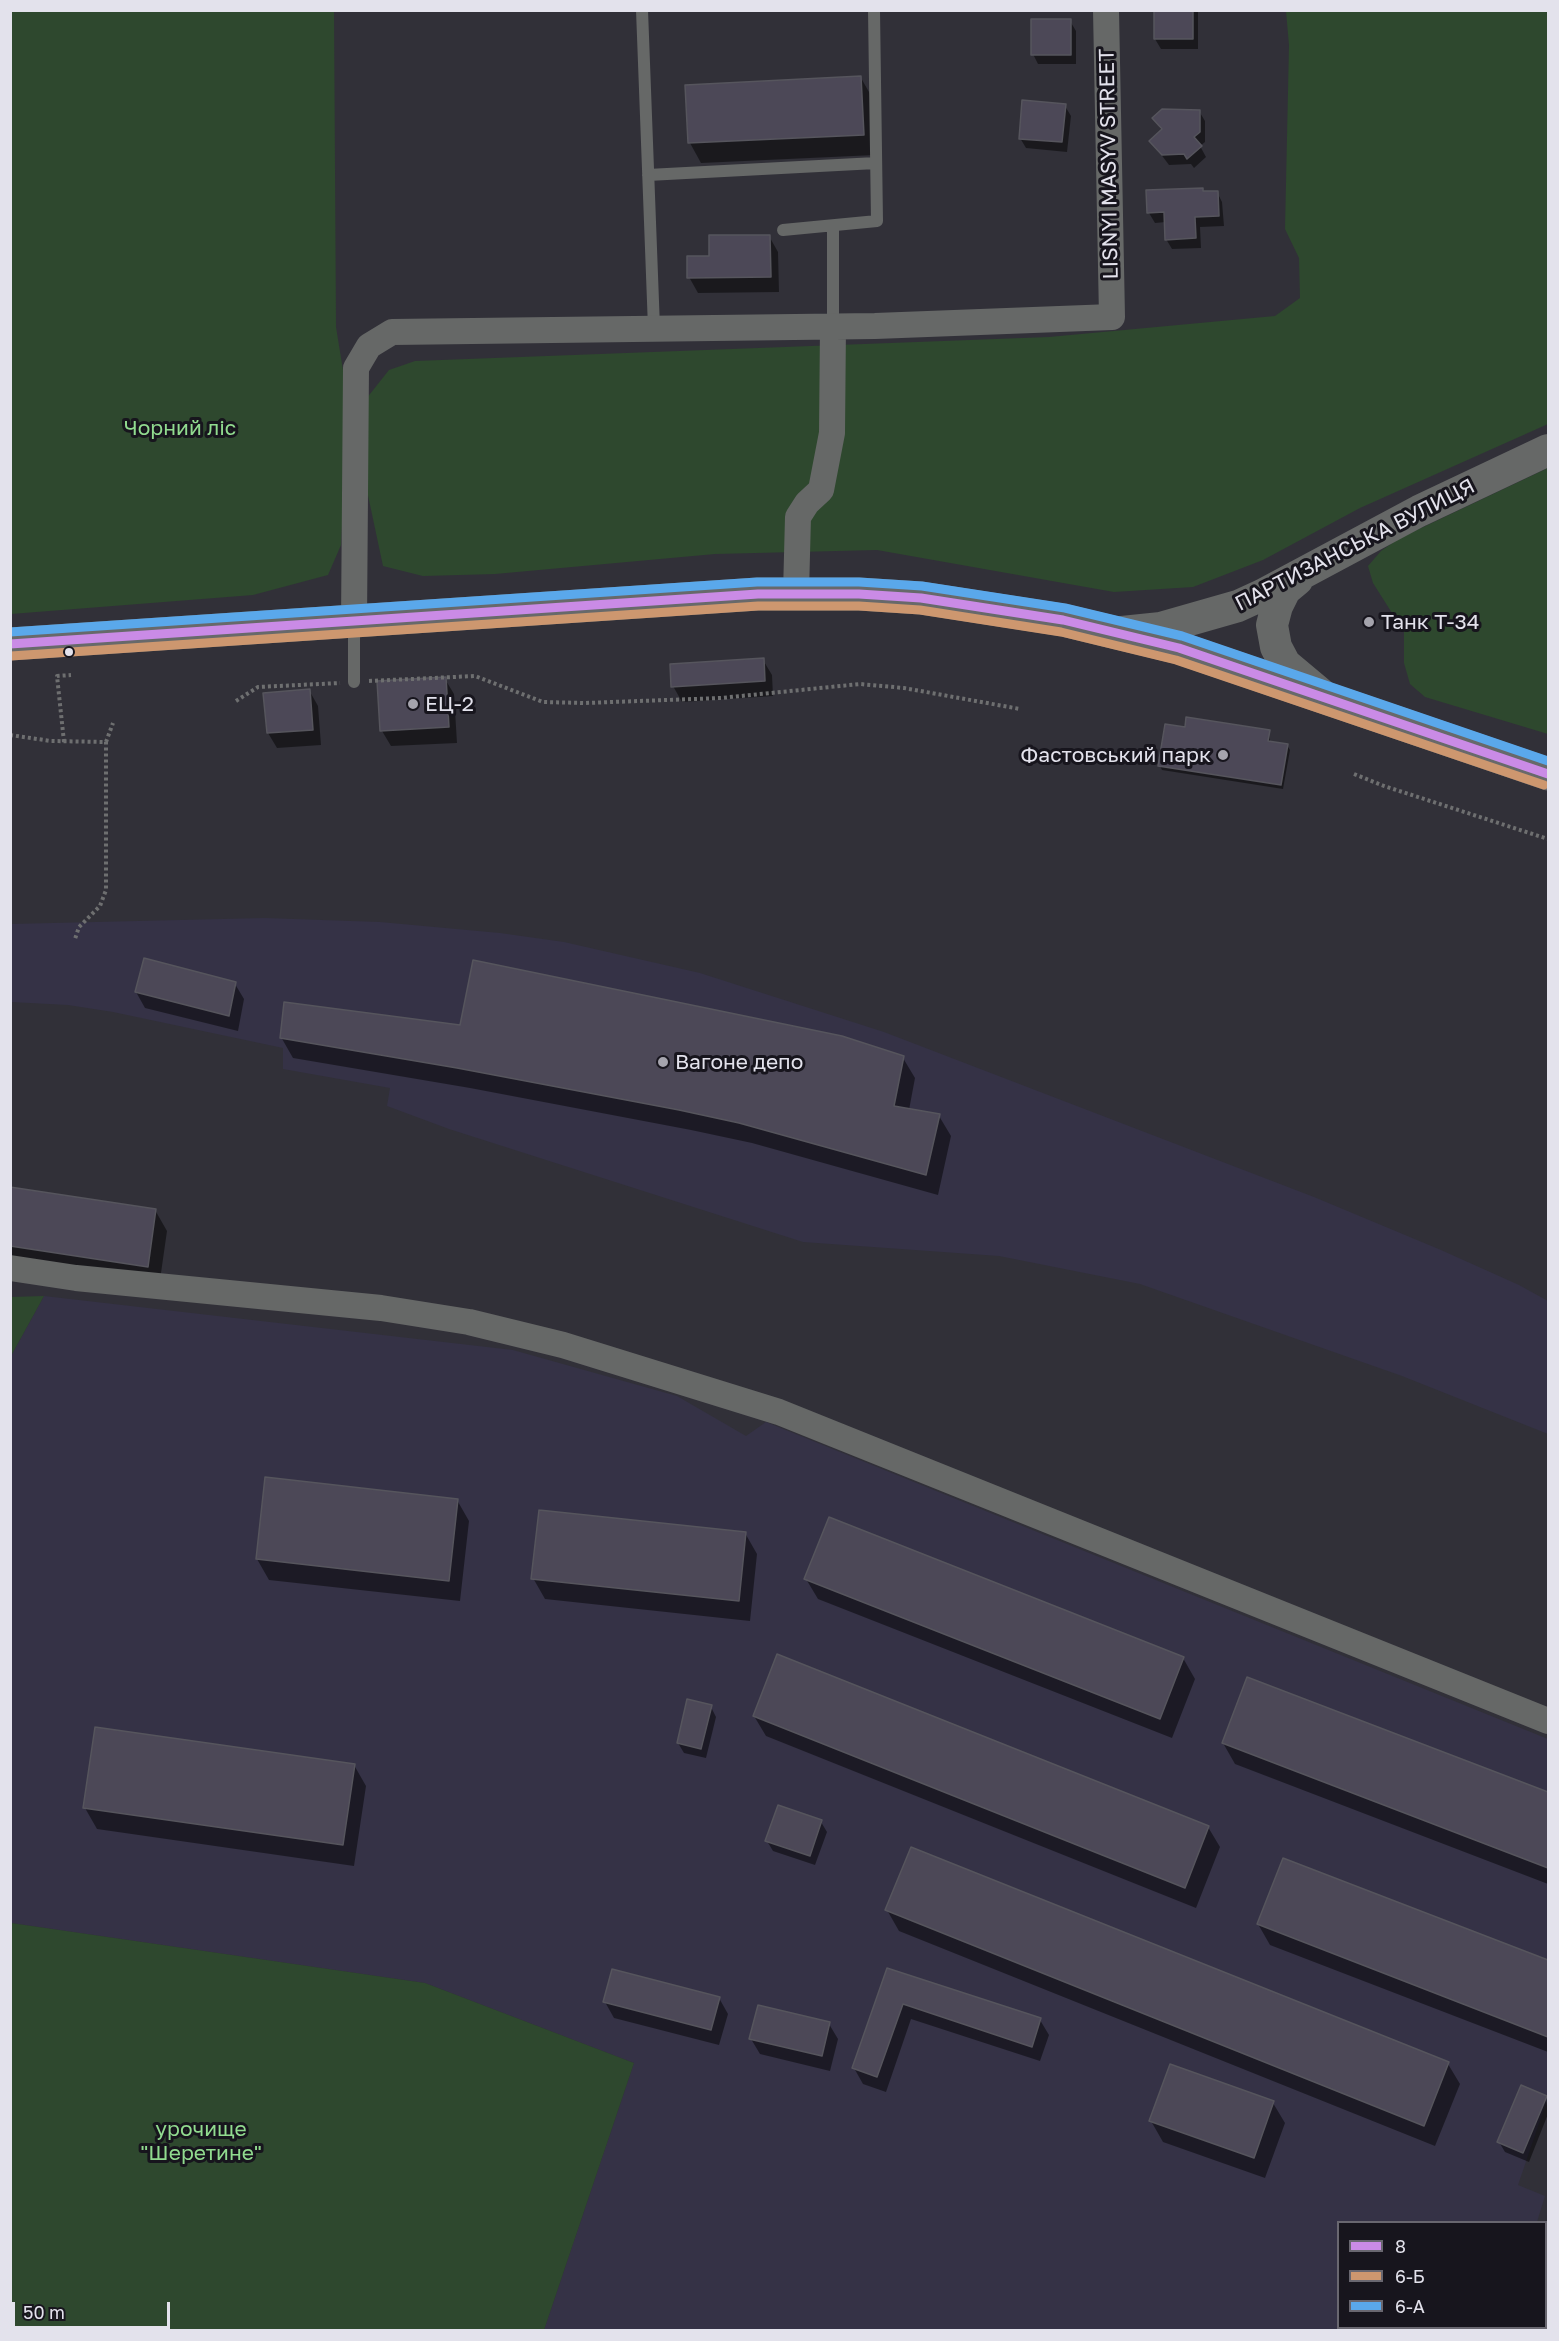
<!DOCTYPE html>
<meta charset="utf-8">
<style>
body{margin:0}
#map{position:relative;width:1559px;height:2341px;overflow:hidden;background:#313038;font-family:"Golos Text",sans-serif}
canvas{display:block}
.frame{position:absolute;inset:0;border:12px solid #e3e2ec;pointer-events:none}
.legend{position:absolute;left:1337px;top:2221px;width:210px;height:108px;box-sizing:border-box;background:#17151d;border:2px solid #696770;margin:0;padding:8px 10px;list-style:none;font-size:18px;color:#e3e2ec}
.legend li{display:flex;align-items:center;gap:12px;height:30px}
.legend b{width:30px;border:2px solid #696770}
.scale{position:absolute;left:12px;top:2302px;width:158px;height:27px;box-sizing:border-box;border:3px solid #e3e2ec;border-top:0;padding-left:8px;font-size:18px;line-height:21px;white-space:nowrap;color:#e3e2ec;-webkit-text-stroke:4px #17151d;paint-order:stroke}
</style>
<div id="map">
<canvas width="1559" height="2341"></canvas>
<div class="frame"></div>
<ul class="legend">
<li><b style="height:8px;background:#ca8be6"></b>8</li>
<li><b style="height:8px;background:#cd976f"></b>6-Б</li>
<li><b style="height:8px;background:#5aa8eb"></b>6-А</li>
</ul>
<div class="scale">50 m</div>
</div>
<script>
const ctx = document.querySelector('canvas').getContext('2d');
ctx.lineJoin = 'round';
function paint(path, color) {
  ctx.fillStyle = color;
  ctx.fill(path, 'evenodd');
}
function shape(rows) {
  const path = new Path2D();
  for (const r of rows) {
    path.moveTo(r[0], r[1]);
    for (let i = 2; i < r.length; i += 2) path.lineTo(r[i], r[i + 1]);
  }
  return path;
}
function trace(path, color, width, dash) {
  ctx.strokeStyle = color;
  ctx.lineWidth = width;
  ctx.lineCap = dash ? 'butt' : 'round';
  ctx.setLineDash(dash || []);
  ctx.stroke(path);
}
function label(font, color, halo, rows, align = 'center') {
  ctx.font = font + ' "Golos Text",sans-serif';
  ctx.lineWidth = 6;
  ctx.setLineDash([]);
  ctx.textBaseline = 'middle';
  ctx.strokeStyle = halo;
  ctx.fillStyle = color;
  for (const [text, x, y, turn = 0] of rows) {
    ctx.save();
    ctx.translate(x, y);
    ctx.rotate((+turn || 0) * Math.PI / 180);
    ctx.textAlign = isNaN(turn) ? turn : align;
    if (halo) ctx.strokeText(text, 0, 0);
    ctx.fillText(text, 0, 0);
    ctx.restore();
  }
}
paint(shape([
 [265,918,380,922,500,933,564,942,700,973,884,1032,1314,1197,1441,1250,1519,1285,1548,1301,1548,1434,1402,1376,1140,1284,999,1256,803,1242,449,1129,387,1106,390,1088,283,1069,283,1048,113,1012,68,1005,11,1002,10,924],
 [44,1296,513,1350,677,1396,746,1436,766,1422,1548,1739,1548,2097,1518,2185,1545,2196,1537,2222,1338,2222,1338,2328,1505,2328,1505,2330,544,2330,634,2063,425,1983,11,1923,11,1356]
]), '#353246');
paint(shape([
 [11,11,334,11,336,327,348,401,366,399,389,370,415,361,1049,337,1275,316,1300,298,1299,258,1285,229,1289,45,1286,11,1548,11,1548,424,1360,508,1263,560,1193,587,1114,592,877,550,715,554,495,574,423,576,383,566,366,486,344,485,341,545,328,575,253,595,11,614],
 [1548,468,1548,734,1425,697,1410,684,1404,663,1404,632,1373,583,1368,566,1381,551,1398,539],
 [44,1296,11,1356,11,1297],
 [11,1923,425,1983,634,2063,544,2330,11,2330]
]), '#2e482e');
paint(shape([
 [1155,10,1198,10,1198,49,1161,49,1155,39],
 [1070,21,1076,31,1076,64,1038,64,1033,54],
 [861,78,873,99,875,155,701,163,690,143],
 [1065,106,1071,116,1067,152,1026,148,1020,138],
 [1199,111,1205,121,1205,142,1200,146,1206,157,1194,168,1191,164,1169,165,1151,141,1162,131,1154,119],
 [1202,189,1204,193,1217,192,1222,202,1224,226,1200,227,1201,248,1172,249,1166,239,1166,222,1155,223,1149,213],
 [769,236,778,252,779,292,698,293,689,277,710,257],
 [763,660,772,675,773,696,682,702,673,686],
 [445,679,454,694,457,743,391,746,382,731],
 [309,690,318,706,321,745,277,748,268,733,265,694],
 [1186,728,1269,732,1270,743,1287,745,1290,750,1283,789,1162,770,1160,766],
 [235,984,244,999,238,1031,145,1008,136,992],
 [461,1026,903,1058,915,1078,909,1110,939,1116,951,1136,938,1195,752,1143,691,1130,470,1088,293,1058,281,1037],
 [10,1189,155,1210,167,1231,159,1287,10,1265],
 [457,1500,469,1521,460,1601,269,1580,257,1559],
 [745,1533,757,1554,750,1621,545,1599,533,1578],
 [806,1579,1183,1658,1195,1679,1172,1738,818,1599],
 [1248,1679,1548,1794,1548,1884,1235,1764,1223,1743],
 [711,1707,716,1717,706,1758,684,1753,678,1743],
 [754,1716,1208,1827,1220,1847,1196,1908,766,1736],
 [354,1765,366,1786,354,1866,97,1829,85,1808],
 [821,1822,827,1832,815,1865,773,1851,767,1841],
 [1283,1860,1548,1962,1548,2052,1270,1945,1258,1924],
 [887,1910,1448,2064,1460,2084,1435,2146,899,1931],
 [888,1970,1040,2020,1049,2035,1040,2061,911,2019,886,2092,863,2084,854,2068],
 [719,1998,728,2014,719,2045,614,2018,605,2002],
 [829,2024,838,2039,830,2071,760,2054,751,2039],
 [1546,2097,1548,2114,1529,2162,1505,2152,1499,2142],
 [1273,2103,1285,2123,1265,2178,1163,2142,1151,2121]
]), '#0007');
const building = shape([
 [1154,10,1193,10,1193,39,1154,39,1154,10],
 [1031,19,1071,19,1071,55,1031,55,1031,19],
 [861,76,864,135,688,143,685,85,861,76],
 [1022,100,1066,104,1062,142,1019,139,1022,100],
 [1162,109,1200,110,1200,132,1194,137,1202,146,1187,159,1184,154,1162,155,1149,141,1162,129,1152,118,1162,109],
 [1203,188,1203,191,1218,191,1219,216,1195,217,1196,238,1165,240,1164,212,1147,213,1146,190,1203,188],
 [709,235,770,235,771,277,687,278,687,256,709,256,709,235],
 [764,658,765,681,671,687,670,664,764,658],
 [446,677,449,727,380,731,377,681,446,677],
 [310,689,313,730,267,733,263,693,310,689],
 [1186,717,1270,730,1268,741,1288,744,1281,785,1158,766,1165,724,1185,727,1186,717],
 [144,958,236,982,229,1016,135,992,144,958],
 [473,960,842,1036,904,1056,894,1106,940,1114,926,1175,739,1123,679,1110,457,1068,280,1038,284,1002,460,1025,473,960],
 [10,1187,156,1209,148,1267,10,1246,10,1187],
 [265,1477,458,1499,449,1581,256,1559,265,1477],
 [539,1510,746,1532,739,1601,531,1579,539,1510],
 [829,1517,1184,1657,1160,1719,804,1579,829,1517],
 [777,1654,1209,1826,1185,1888,753,1716,777,1654],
 [1247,1677,1548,1792,1548,1868,1222,1743,1247,1677],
 [687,1699,712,1705,701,1749,677,1743,687,1699],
 [95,1727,355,1764,343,1845,83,1808,95,1727],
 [778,1805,822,1820,810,1856,765,1841,778,1805],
 [911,1847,1449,2062,1424,2126,885,1910,911,1847],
 [1283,1858,1548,1960,1548,2037,1257,1924,1283,1858],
 [887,1968,1041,2018,1032,2047,903,2004,877,2077,852,2068,887,1968],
 [612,1969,720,1997,711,2030,603,2002,612,1969],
 [758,2005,830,2022,822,2056,749,2039,758,2005],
 [1170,2064,1274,2101,1254,2158,1149,2121,1170,2064],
 [1521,2085,1547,2096,1523,2153,1497,2142,1521,2085]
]);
paint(building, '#4c4857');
trace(building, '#56555d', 1.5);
trace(shape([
 [369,681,475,676,543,702,585,703,721,698,860,684,904,688,1020,709],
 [236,701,258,687,340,683],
 [10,735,51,741,106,742,106,890,100,906,79,927,75,939],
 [64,742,57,676,71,675],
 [106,742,113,723],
 [1354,774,1384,786,1548,839]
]), '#6e6f70', 4, [3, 3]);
trace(shape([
 [642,10,654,328],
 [648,175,876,163],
 [833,226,833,326],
 [783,230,877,221,874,10],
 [354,682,354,623]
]), '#666867', 12);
trace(shape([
 [796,593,798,517,807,503,821,490,832,433,833,326],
 [354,622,356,368,369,346,392,332,875,326,1112,317,1106,10],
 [10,1268,76,1278,381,1308,469,1322,563,1345,779,1412,1548,1721]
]), '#666867', 26);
trace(shape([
 [1297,580,1285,590,1277,606,1272,625,1276,647,1285,664,1322,695],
 [1122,632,1161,628,1238,606,1262,595,1419,511,1548,450]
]), '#666867', 32);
trace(shape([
 [10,644,758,594,859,594,921,598,1063,620,1179,648,1548,774]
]), '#67696a', 33);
trace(shape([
 [10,644,758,594,859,594,921,598,1063,620,1179,648,1548,774]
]), '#ca8be6', 9);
trace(shape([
 [11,656,758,606,859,606,920,610,1061,632,1176,660,1544,785]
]), '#cd976f', 9);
trace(shape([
 [10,632,757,582,859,582,922,586,1065,608,1182,636,1548,761]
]), '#5aa8eb', 9);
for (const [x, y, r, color] of [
 [1369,622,6,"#a5a4ad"],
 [69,652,5,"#e3e2ec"],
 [413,704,6,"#a5a4ad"],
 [1223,755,6,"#a5a4ad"],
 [663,1062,6,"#a5a4ad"]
]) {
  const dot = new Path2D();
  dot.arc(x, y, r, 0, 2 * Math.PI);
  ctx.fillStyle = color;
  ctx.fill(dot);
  trace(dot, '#17151d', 2);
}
label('21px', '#e3e2ec', '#17151d', [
 ["LISNYI MASYV STREET",1109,164,-91],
 ["ПАРТИЗАНСЬКА ВУЛИЦЯ",1355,545,-27]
]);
label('21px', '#91db8f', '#17151d', [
 ["Чорний ліс",180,428],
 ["урочище",201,2129],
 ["\"Шеретине\"",201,2153]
]);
label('21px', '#e3e2ec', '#17151d', [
 ["Танк Т-34",1381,622],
 ["ЕЦ-2",425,704],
 ["Фастовський парк",1211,755,"right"],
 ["Вагоне депо",675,1062]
], 'left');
</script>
